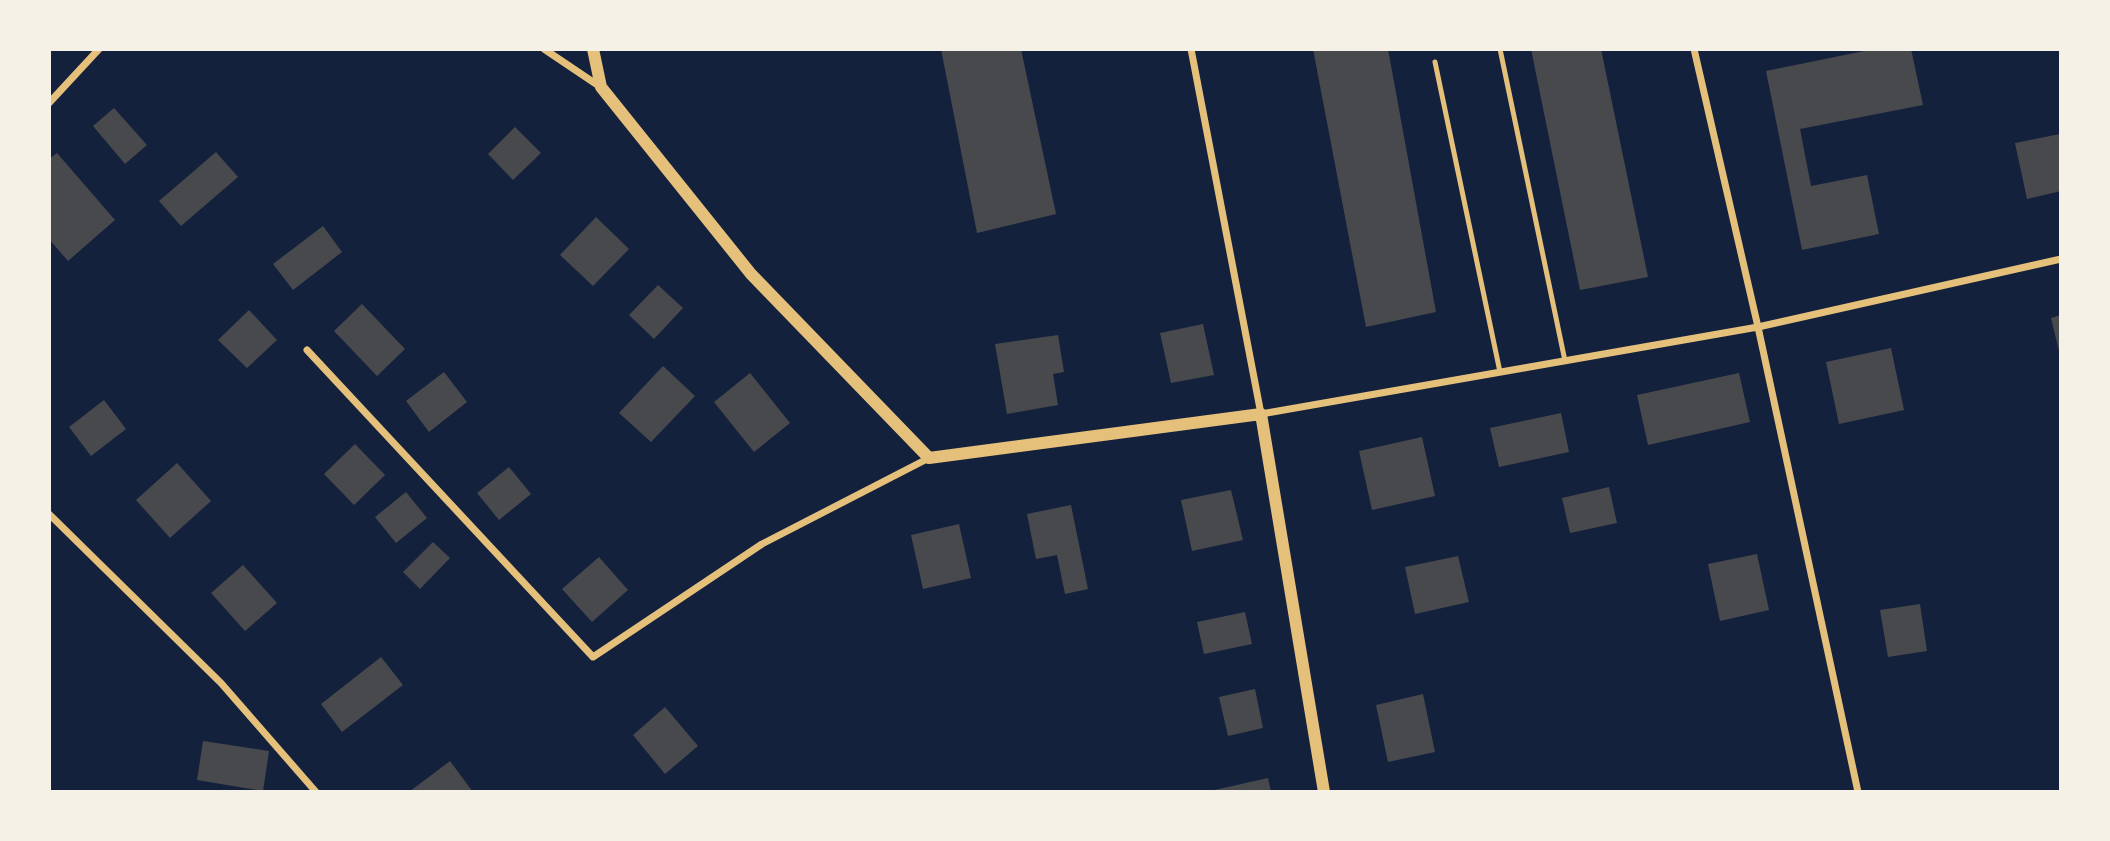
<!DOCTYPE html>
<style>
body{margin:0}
#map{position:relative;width:2110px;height:841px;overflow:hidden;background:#14213d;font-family:Raleway,sans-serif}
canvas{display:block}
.frame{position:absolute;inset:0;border:51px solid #f6f1e7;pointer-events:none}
</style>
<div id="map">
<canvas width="2110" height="841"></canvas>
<div class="frame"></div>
</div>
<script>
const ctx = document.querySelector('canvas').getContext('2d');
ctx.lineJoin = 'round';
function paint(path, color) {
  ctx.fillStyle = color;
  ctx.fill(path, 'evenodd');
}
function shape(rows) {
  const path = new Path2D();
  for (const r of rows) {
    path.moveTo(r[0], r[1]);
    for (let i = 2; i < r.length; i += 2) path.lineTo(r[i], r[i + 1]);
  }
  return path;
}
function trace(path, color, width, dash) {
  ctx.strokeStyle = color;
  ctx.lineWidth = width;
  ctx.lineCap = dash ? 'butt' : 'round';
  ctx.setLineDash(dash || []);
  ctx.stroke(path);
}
paint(shape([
 [941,49,1021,49,1056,214,977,233],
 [1313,49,1388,49,1436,312,1366,327],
 [1531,49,1601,49,1648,277,1580,290],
 [1874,49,1911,49,1923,105,1800,129,1811,186,1867,175,1879,234,1802,250,1766,71],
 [114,108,147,145,125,164,93,126],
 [515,127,541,153,513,180,488,154],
 [2060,134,2061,191,2027,199,2015,143],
 [216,152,238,177,181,226,159,201],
 [57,153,115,220,68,261,49,239,49,159],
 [596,217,629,249,593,286,560,255],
 [323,226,342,252,293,290,273,264],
 [658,285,683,308,654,339,629,315],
 [362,304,405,349,377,376,334,331],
 [249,310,277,340,247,368,218,340],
 [2061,315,2061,355,2060,355,2051,318],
 [1203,324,1214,375,1171,383,1160,333],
 [1058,335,1064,372,1053,374,1058,405,1007,414,995,344],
 [1891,348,1904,410,1839,424,1826,362],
 [663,366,695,396,651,442,619,413],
 [444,372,467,402,429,432,406,401],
 [750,373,790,423,754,452,714,402],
 [1739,373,1750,422,1648,445,1637,395],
 [104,400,126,429,91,456,69,427],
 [1561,413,1569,452,1499,467,1490,428],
 [1422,437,1435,496,1372,510,1359,451],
 [355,444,385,475,354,505,324,474],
 [177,463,211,501,170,538,136,500],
 [509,467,531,494,499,520,477,493],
 [1609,487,1617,523,1570,533,1562,498],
 [1231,490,1243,540,1192,551,1181,500],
 [406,492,427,518,396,543,375,517],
 [1071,505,1088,589,1065,594,1057,555,1036,559,1027,514],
 [959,524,971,578,923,589,911,535],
 [433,542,450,558,420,589,403,572],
 [1757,554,1769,610,1720,621,1708,564],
 [1458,556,1469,602,1415,614,1405,567],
 [599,557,628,590,592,622,562,589],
 [243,565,277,603,245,631,211,593],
 [1920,604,1927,651,1888,657,1880,610],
 [1245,612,1252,644,1204,654,1197,622],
 [381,657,403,685,342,732,321,704],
 [1255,689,1263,728,1228,736,1219,697],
 [1423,694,1435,752,1388,762,1376,705],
 [665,707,698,746,665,774,633,735],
 [203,741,269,751,263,791,197,780],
 [450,761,473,792,409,792],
 [1268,778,1271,792,1210,792,1210,791]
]), '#48494c');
trace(shape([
 [1500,49,1565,361],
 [1435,62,1500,372]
]), '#e5c07b', 5);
trace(shape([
 [544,49,599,86],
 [1191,49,1261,414,1758,327,2061,259],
 [1694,49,1758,327,1858,792],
 [49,103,99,49],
 [307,350,593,657,762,544,929,458],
 [49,514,221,683,316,792]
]), '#e5c07b', 7);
trace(shape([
 [593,49,601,87,751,274,929,458,1261,414,1324,792]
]), '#e5c07b', 12);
</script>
